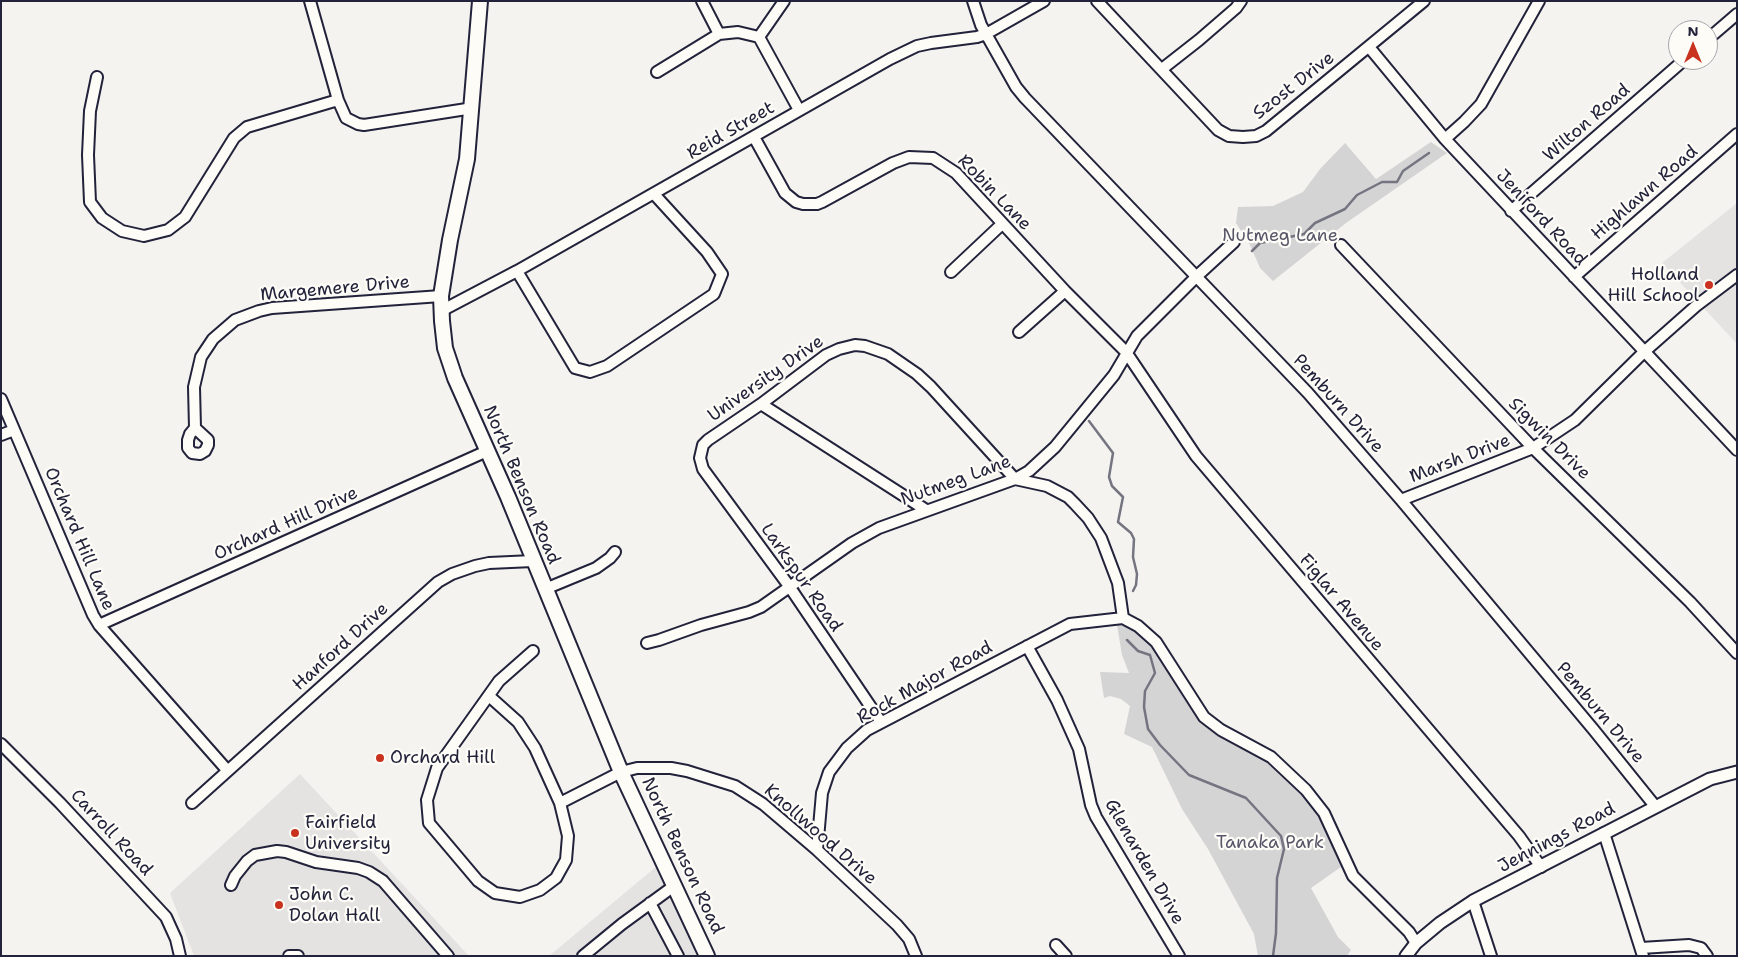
<!DOCTYPE html>
<style>
body{margin:0}
#map{position:relative;width:1738px;height:957px;overflow:hidden;background:#f4f3ef;font-family:"Shantell Sans",sans-serif}
canvas{display:block}
.frame{position:absolute;inset:0;border:2px solid #22223b;pointer-events:none}
.north{position:absolute;left:1668px;top:20px;width:50px;height:50px;box-sizing:border-box;background:#fdfcf7;border:1px solid #a5a5ac;border-radius:50%;rotate:0deg;font-size:14px;font-weight:700;line-height:20px;text-align:center;color:#22223b}
.north::after{content:'';display:block;margin:auto;width:18px;height:22px;background:#c8321e;clip-path:polygon(50% 0,100% 100%,50% 72%,0 100%)}
</style>
<div id="map">
<canvas width="1738" height="957"></canvas>
<div class="frame"></div>
<div class="north">N</div>
</div>
<script>
const ctx = document.querySelector('canvas').getContext('2d');
ctx.lineJoin = 'round';
function paint(path, color) {
  ctx.fillStyle = color;
  ctx.fill(path, 'evenodd');
}
function shape(rows) {
  const path = new Path2D();
  for (const r of rows) {
    path.moveTo(r[0], r[1]);
    for (let i = 2; i < r.length; i += 2) path.lineTo(r[i], r[i + 1]);
  }
  return path;
}
function trace(path, color, width, dash) {
  ctx.strokeStyle = color;
  ctx.lineWidth = width;
  ctx.lineCap = dash ? 'butt' : 'round';
  ctx.setLineDash(dash || []);
  ctx.stroke(path);
}
function label(font, color, halo, rows, align = 'center') {
  ctx.font = font + ' "Shantell Sans",sans-serif';
  ctx.lineWidth = 4.5;
  ctx.setLineDash([]);
  ctx.textBaseline = 'middle';
  ctx.strokeStyle = halo;
  ctx.fillStyle = color;
  for (const [text, x, y, turn = 0] of rows) {
    ctx.save();
    ctx.translate(x, y);
    ctx.rotate((+turn || 0) * Math.PI / 180);
    ctx.textAlign = isNaN(turn) ? turn : align;
    if (halo) ctx.strokeText(text, 0, 0);
    ctx.fillText(text, 0, 0);
    ctx.restore();
  }
}
paint(shape([
 [1737,203,1737,344,1662,263],
 [300,774,469,956,194,956,170,893],
 [657,866,697,956,549,956]
]), '#e4e3e2');
paint(shape([
 [1431,142,1447,153,1346,223,1273,281,1260,268,1250,245,1236,223,1238,207,1273,206,1303,192,1320,169,1345,143,1376,179],
 [1116,619,1125,620,1152,642,1197,710,1202,724,1272,761,1303,792,1323,817,1341,867,1311,888,1338,937,1351,950,1347,956,1258,956,1254,934,1208,849,1182,809,1152,747,1124,734,1130,706,1121,699,1110,696,1104,698,1100,672,1129,673,1122,655]
]), '#d5d4d5');
trace(shape([
 [1252,251,1260,243,1304,234,1315,223,1345,209,1357,195,1382,182,1397,182,1403,171,1429,153],
 [1089,421,1113,453,1109,477,1112,486,1123,497,1118,522,1131,533,1134,539,1133,557,1137,574,1136,585,1133,591],
 [1127,640,1138,651,1150,655,1155,673,1145,691,1144,707,1148,729,1160,745,1189,775,1246,798,1281,836,1284,849,1277,878,1276,933,1273,956]
]), '#757582', 2.5);
const minor = shape([
 [310,1,338,100],
 [702,1,719,34,738,32,759,37],
 [973,1,981,25,1016,87,1025,98,1308,393,1401,500,1593,729,1655,806],
 [1097,1,1218,130,1229,136,1243,137,1256,136,1266,131,1424,1],
 [759,37,799,110],
 [759,37,784,1],
 [1708,39,1737,14],
 [1369,47,1445,139,1737,450],
 [1162,69,1199,40,1236,8,1241,1],
 [657,72,719,34],
 [97,77,90,111,88,155,90,202,102,218,122,231,144,236,168,230,185,217,234,138,247,127,338,100,346,118,358,124,364,125,473,108],
 [754,137,785,193,796,202,803,204,817,204,822,202,893,163,909,157,933,158,956,173,1065,291,1126,352,1196,456,1519,836,1541,867],
 [1445,139,1464,122,1481,104,1539,1],
 [1511,211,1684,60],
 [1341,245,1533,448,1690,602,1737,653],
 [517,271,575,368,590,372,607,366,714,294,722,274,707,252,654,194],
 [951,272,1002,224],
 [1574,277,1737,134],
 [441,311,517,271,890,59,917,46,931,43,977,37,986,34,1044,1],
 [1019,332,1065,291],
 [1,399,93,615,99,625,227,770],
 [761,404,926,510],
 [195,428,190,434,188,440,188,448,192,453,200,454,205,451,208,445,208,440,195,428,194,387,201,357,213,339,235,320,259,311,272,308,441,296],
 [1,435,14,430],
 [1401,500,1533,448,1575,420,1644,352,1696,306,1737,275],
 [545,589,596,568,610,558,615,552],
 [99,625,487,451],
 [647,643,659,640,701,625,749,612,761,607,852,543,879,528,1015,479,1029,471,1055,447,1114,375,1137,336,1197,276,1234,242],
 [1027,646,1057,700,1079,749,1091,805,1096,817,1179,956],
 [489,696,518,722,535,748,560,803,568,836,566,860,556,878,540,890,520,897,495,893,478,881,429,823,427,800,437,768,499,681,533,651],
 [881,722,789,586,703,469,700,458,703,445,708,440,761,404,826,355,839,349,855,345,865,346,888,354,917,374,931,387,1015,479,1047,486,1068,497,1075,504,1088,518,1101,538,1118,583,1123,618,1138,626,1156,642,1204,717,1221,730,1271,757,1306,790,1324,813,1353,876,1409,932,1416,943],
 [1,744,60,803,166,917,176,939,180,956],
 [192,803,438,582,452,574,475,566,489,563,533,561],
 [560,803,621,772,637,768,671,768,687,771,735,786,763,804,817,850,897,925,909,939,916,956],
 [1604,833,1643,956],
 [817,850,822,793,829,772,847,748,867,730,1070,624,1123,618],
 [231,885,235,876,247,861,255,855,277,851,286,852,316,862,358,868,369,872,383,881,448,956],
 [1473,901,1491,956],
 [650,903,678,956],
 [1056,945,1066,956],
 [1641,948,1689,945,1701,948,1707,956],
 [289,956,298,956],
 [583,956,622,924,674,886]
]);
const tertiary = shape([
 [1406,956,1416,943,1440,923,1473,901,1710,779,1737,772]
]);
const secondary = shape([
 [480,1,467,159,450,240,441,296,442,321,445,348,455,378,508,497,621,772,707,956]
]);
trace(minor, '#22223b', 14);
trace(tertiary, '#22223b', 15);
trace(secondary, '#22223b', 18);
trace(minor, '#fdfcf7', 10);
trace(tertiary, '#fdfcf7', 11);
trace(secondary, '#fdfcf7', 14);
for (const [x, y, r, color] of [
 [1709,285,5,"#c8321e"],
 [380,758,5,"#c8321e"],
 [295,833,5,"#c8321e"],
 [279,905,5,"#c8321e"]
]) {
  const dot = new Path2D();
  dot.arc(x, y, r, 0, 2 * Math.PI);
  ctx.fillStyle = color;
  ctx.fill(dot);
  trace(dot, '#fdfcf7', 2);
}
label('18px', '#22223b', '#fdfcf7', [
 ["Szost Drive",1294,86,-38],
 ["Wilton Road",1587,123,-41],
 ["Reid Street",731,131,-30],
 ["Robin Lane",994,193,46],
 ["Highlawn Road",1645,193,-41],
 ["Jeniford Road",1541,218,47],
 ["Margemere Drive",335,289,-5],
 ["University Drive",766,379,-35],
 ["Pemburn Drive",1338,404,48],
 ["Sigwin Drive",1549,439,45],
 ["Marsh Drive",1460,459,-21],
 ["Nutmeg Lane",956,481,-20],
 ["North Benson Road",521,485,67],
 ["Orchard Hill Drive",286,524,-24],
 ["Orchard Hill Lane",79,539,67],
 ["Larkspur Road",801,578,55],
 ["Figlar Avenue",1341,603,50],
 ["Hanford Drive",341,647,-42],
 ["Rock Major Road",925,683,-29],
 ["Pemburn Drive",1600,713,50],
 ["Carroll Road",111,833,47],
 ["Knollwood Drive",820,835,41],
 ["Jennings Road",1557,838,-28],
 ["North Benson Road",682,856,65],
 ["Glenarden Drive",1144,862,60]
]);
label('18px', '#585769', '#fdfcf7', [
 ["Nutmeg Lane",1280,236],
 ["Tanaka Park",1270,843]
]);
label('18px', '#22223b', '#fdfcf7', [
 ["Holland",1699,275,"right"],
 ["Hill School",1699,296,"right"],
 ["Orchard Hill",390,758],
 ["Fairfield",305,823],
 ["University",305,844],
 ["John C.",289,895],
 ["Dolan Hall",289,916]
], 'left');
</script>
